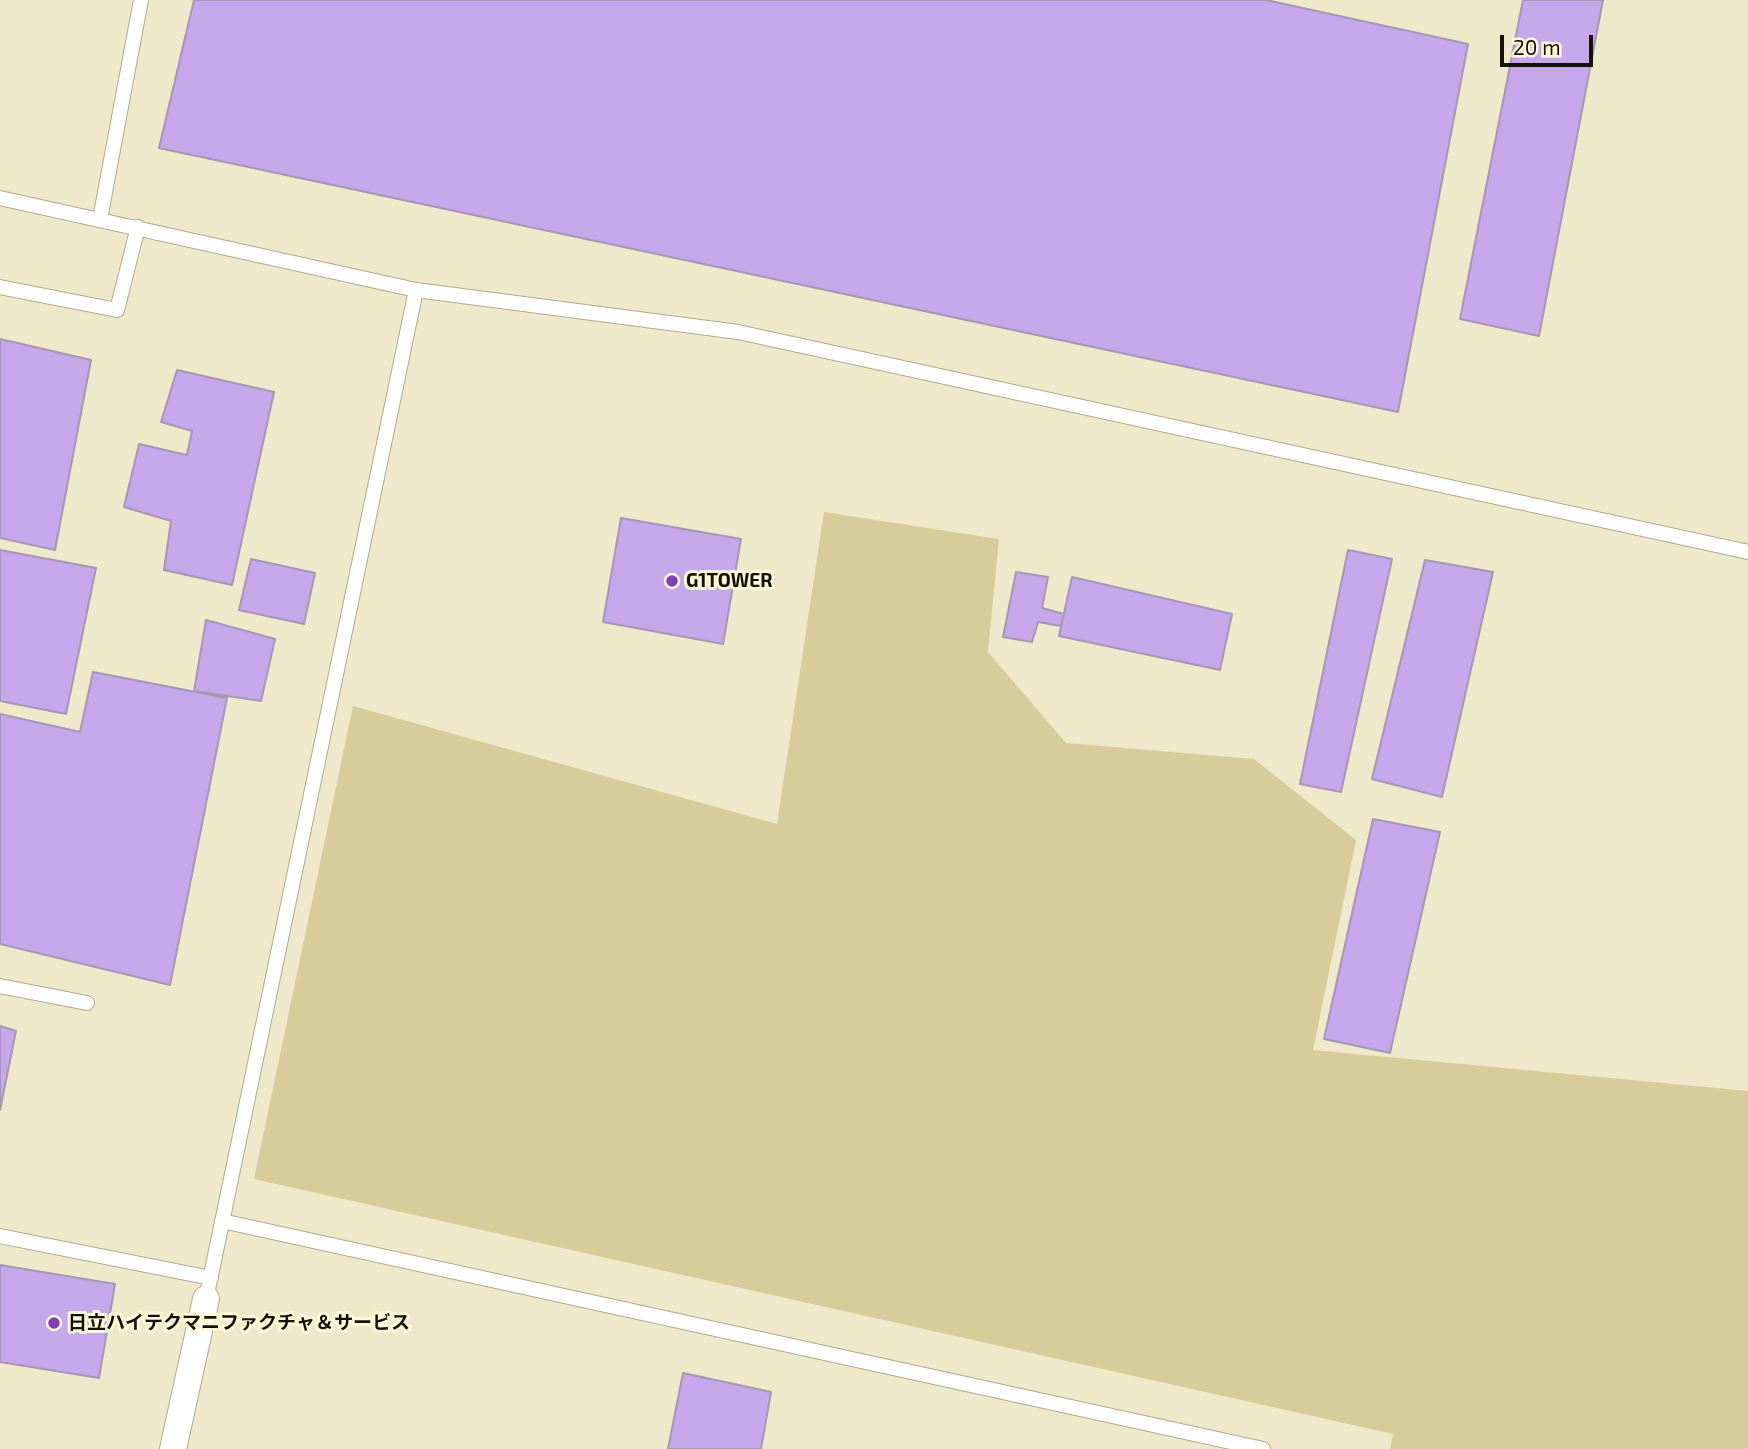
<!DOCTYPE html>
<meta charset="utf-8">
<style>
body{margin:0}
#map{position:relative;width:1748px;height:1449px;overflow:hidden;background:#efe8ca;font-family:"Exo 2",sans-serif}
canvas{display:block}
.scale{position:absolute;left:1500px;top:35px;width:93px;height:32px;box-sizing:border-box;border:4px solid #141107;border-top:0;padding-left:9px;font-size:21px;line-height:24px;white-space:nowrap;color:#141107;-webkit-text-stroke:5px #fdf6d8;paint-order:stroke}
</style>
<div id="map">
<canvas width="1748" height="1449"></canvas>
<div class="scale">20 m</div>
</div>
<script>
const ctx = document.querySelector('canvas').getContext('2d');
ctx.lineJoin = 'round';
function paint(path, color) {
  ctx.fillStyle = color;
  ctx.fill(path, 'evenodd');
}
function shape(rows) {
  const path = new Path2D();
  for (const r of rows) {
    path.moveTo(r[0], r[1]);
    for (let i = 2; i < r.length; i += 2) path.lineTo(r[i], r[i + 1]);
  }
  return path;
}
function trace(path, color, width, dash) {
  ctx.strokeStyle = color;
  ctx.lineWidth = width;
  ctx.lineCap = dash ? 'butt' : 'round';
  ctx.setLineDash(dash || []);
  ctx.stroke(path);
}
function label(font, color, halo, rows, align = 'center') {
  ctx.font = font + ' "Exo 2","Noto Sans JP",sans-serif';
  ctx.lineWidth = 6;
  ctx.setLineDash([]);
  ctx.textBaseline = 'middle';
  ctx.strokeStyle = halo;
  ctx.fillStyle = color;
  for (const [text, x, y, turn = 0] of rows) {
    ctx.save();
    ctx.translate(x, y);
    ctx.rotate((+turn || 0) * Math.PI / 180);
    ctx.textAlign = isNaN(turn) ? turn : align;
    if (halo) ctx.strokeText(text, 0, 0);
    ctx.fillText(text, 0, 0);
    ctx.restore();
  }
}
paint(shape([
 [824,512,999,539,988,652,1066,743,1254,759,1356,840,1313,1050,1748,1091,1748,1449,1390,1449,1393,1434,254,1179,353,706,777,824]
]), '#d8cc9b');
const building = shape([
 [194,0,1266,0,1468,44,1398,412,159,148,194,0],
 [1523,0,1603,0,1539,336,1460,319,1523,0],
 [0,339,91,360,55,550,0,538,0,339],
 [177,370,274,392,232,585,164,570,171,521,124,507,139,444,187,455,192,431,161,422,177,370],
 [621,518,741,539,723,644,603,622,621,518],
 [0,550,96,568,66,714,0,701,0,550],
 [1348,550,1392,559,1341,792,1300,784,1348,550],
 [251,559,315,573,304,624,239,610,251,559],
 [1425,560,1493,572,1442,797,1372,779,1425,560],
 [1016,572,1048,577,1042,608,1064,614,1061,626,1038,622,1032,642,1003,637,1016,572],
 [1072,577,1232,614,1220,670,1059,636,1072,577],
 [206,620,275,639,261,701,194,691,206,620],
 [93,672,227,698,170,985,0,944,0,714,80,732,93,672],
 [1373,819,1440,832,1390,1053,1324,1039,1373,819],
 [0,1026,16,1031,0,1110,0,1026],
 [0,1265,115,1284,99,1378,0,1362,0,1265],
 [683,1373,771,1392,761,1449,668,1449,683,1373]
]);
paint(building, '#c6a7eb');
trace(building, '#a498b2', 2);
const lane = shape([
 [0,198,416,290,738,332,1748,552],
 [100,219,141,0],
 [0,287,117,310,138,227],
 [0,986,87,1003],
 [222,1221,1263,1449],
 [0,1236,211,1278],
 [206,1299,416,290]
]);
const street = shape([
 [173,1449,206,1299]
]);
trace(lane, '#b2ab8f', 16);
trace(street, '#b2ab8f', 28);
trace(lane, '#fff', 14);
trace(street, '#fff', 26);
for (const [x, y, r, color] of [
 [672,581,7,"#7f40b5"],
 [54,1323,7,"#7f40b5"]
]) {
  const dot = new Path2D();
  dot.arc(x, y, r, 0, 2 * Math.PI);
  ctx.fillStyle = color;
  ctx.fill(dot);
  trace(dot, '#fdf6d8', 2.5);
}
label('bold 19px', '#141107', '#fdf6d8', [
 ["G1TOWER",686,581],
 ["日立ハイテクマニファクチャ＆サービス",68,1323]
], 'left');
</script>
